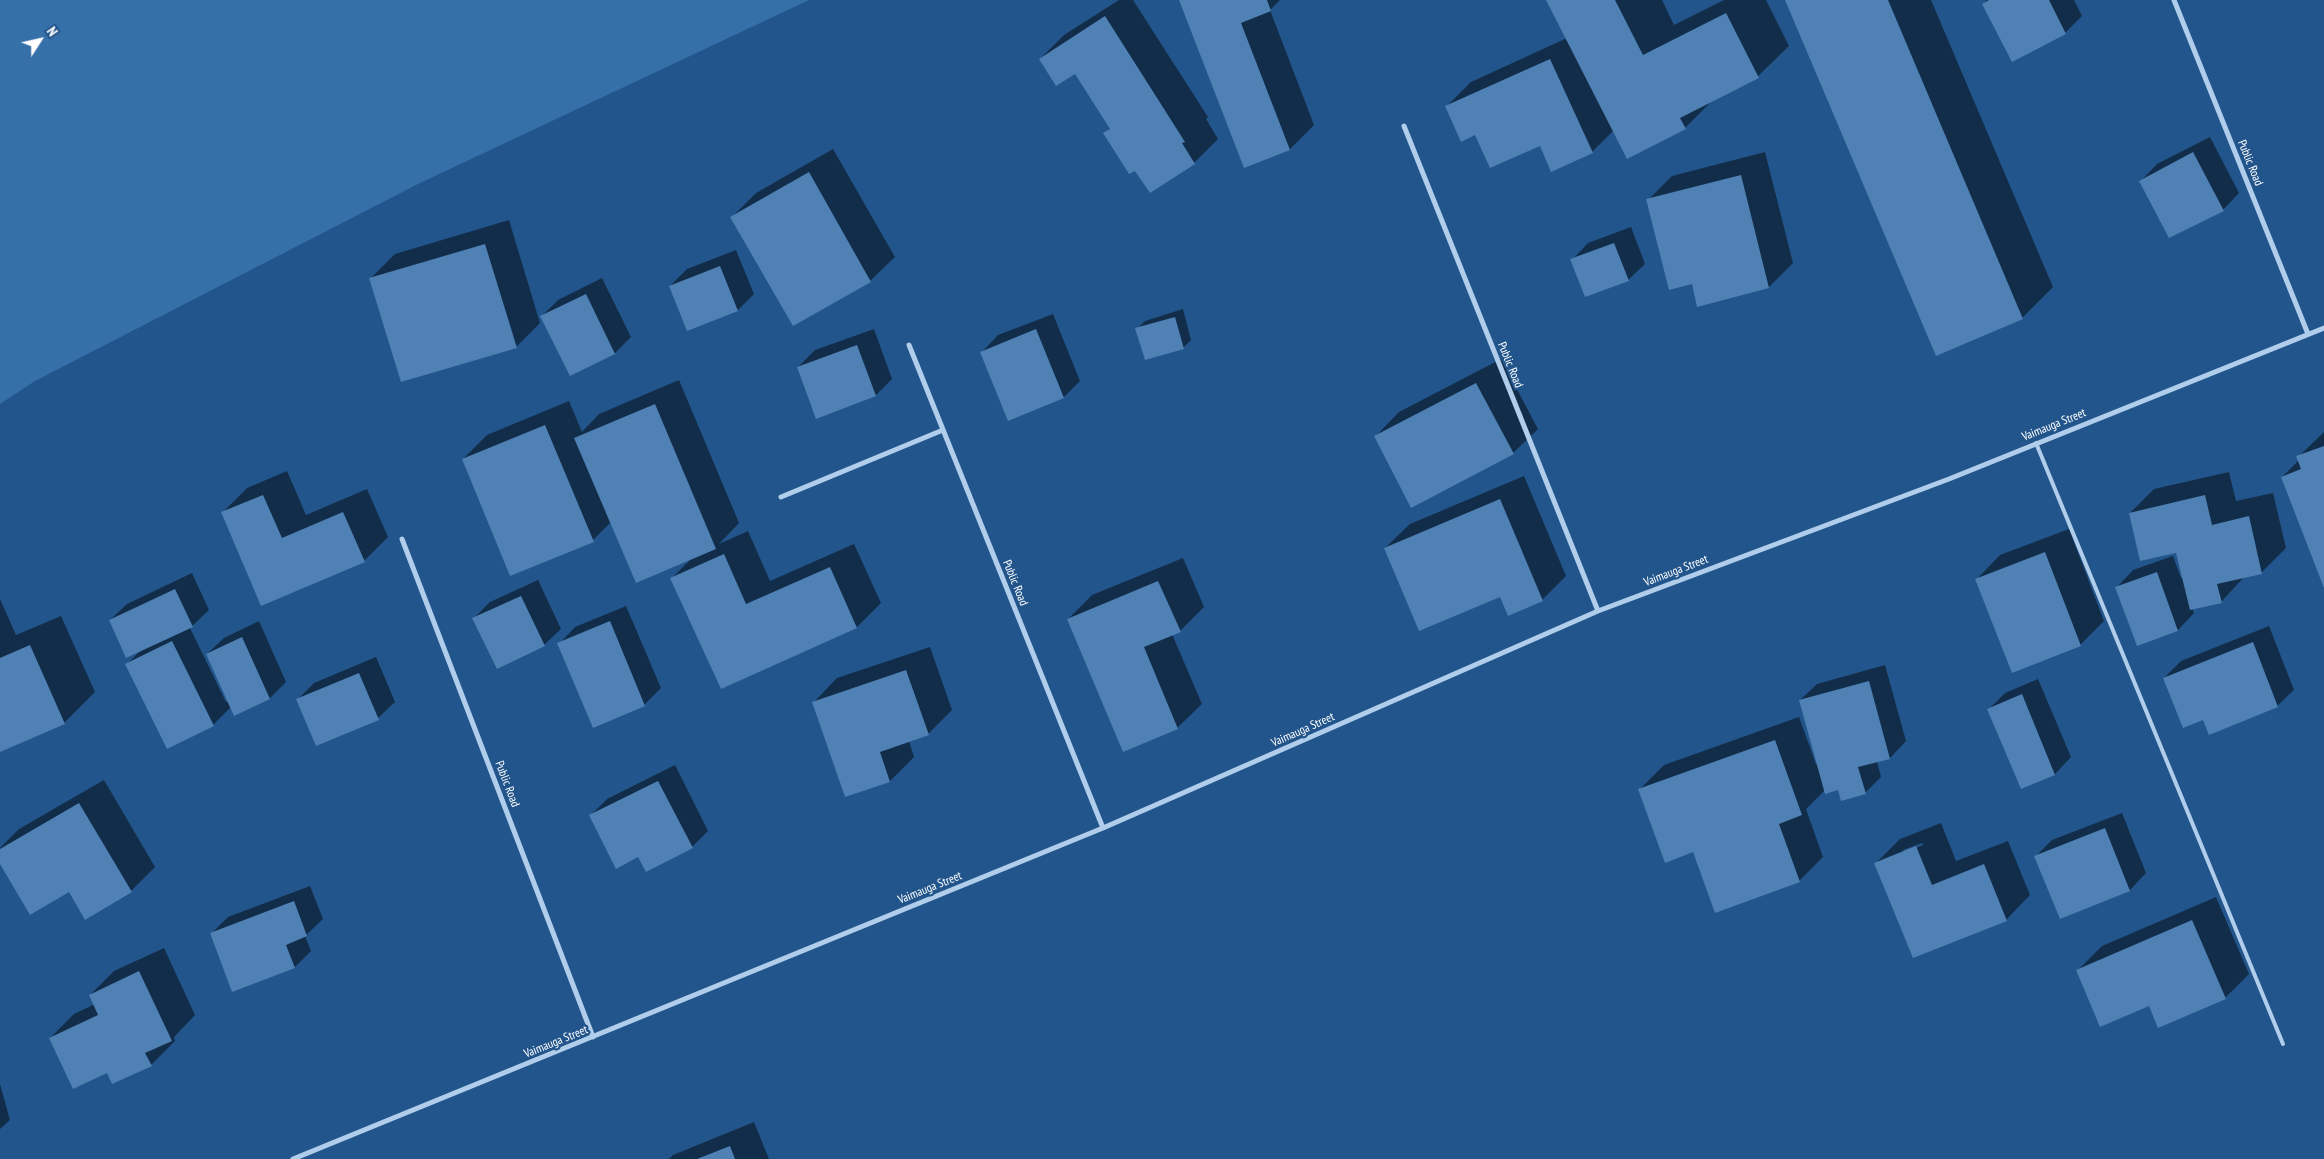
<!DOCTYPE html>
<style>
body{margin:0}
#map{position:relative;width:2324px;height:1159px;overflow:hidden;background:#22558b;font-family:"PT Sans Narrow",sans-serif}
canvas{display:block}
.north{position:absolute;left:15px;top:15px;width:50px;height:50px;-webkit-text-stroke:4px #22558b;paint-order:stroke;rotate:55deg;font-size:14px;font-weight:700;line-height:20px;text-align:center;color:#fff}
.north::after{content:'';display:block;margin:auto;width:18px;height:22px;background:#fff;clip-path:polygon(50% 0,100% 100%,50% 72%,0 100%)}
</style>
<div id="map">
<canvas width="2324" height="1159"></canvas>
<div class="north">N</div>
</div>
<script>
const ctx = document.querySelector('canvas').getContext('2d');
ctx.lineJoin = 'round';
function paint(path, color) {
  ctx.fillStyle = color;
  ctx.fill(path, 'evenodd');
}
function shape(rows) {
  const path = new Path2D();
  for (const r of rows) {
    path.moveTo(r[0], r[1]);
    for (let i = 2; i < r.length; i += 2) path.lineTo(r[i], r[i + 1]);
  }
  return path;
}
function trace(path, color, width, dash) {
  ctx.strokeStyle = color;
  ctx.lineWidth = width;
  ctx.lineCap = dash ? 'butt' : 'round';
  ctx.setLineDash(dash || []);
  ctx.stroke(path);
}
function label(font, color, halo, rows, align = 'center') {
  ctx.font = font + ' "PT Sans Narrow",sans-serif';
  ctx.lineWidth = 4.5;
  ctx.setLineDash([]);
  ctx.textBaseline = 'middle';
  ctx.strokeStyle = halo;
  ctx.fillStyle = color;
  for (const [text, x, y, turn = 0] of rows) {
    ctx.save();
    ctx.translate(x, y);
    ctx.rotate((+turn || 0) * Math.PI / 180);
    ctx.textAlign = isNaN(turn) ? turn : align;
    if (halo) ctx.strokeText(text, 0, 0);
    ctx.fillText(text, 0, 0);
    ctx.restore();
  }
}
paint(shape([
 [0,0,809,0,418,184,35,381,0,404]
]), '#3670a8');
paint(shape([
 [1119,0,1133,0,1208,117,1206,119,1218,139,1194,163,1135,169,1105,134,1110,128,1075,73,1040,59,1064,35],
 [1181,0,1280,0,1270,10,1314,125,1290,149,1244,166],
 [1548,0,1662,0,1674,25,1724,0,1766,0,1789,46,1758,76,1715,98,1685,128,1614,130,1592,152,1476,133,1447,106,1471,82,1567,38],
 [1787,0,1931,0,2053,287,2022,318],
 [1987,0,2074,0,2082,16,2065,33,2013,60,1983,4],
 [2210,137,2239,193,2223,210,2141,181,2157,164],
 [833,149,895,257,870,281,793,325,732,217,756,193],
 [1765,152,1793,263,1769,287,1693,283,1648,200,1672,176],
 [509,220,540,323,516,347,371,278,395,254],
 [1631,227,1645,264,1628,280,1572,260,1588,243],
 [736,250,754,294,738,310,670,286,687,269],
 [602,278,631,337,615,353,542,316,558,300],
 [1183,309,1191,340,1183,348,1137,329,1145,321],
 [1053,314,1080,381,1064,397,982,352,998,335],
 [874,329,892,379,876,395,798,367,815,350],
 [1501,359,1538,429,1513,453,1412,506,1375,437,1399,412],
 [679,380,739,523,719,544,748,531,770,581,854,544,881,603,857,627,721,688,672,578,693,557,611,522,593,540,463,459,487,435,569,401,582,432,599,414],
 [2324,432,2324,585,2282,477,2299,460,2298,457],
 [287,471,306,515,367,489,388,537,364,561,262,605,222,513,247,488],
 [2229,472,2236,501,2273,493,2286,548,2262,572,2245,576,2221,602,2192,608,2194,613,2178,630,2117,587,2133,570,2173,556,2181,578,2183,578,2177,552,2130,513,2154,489],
 [1524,476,1566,576,1542,600,1385,548,1410,524],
 [2069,529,2104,621,2080,645,1976,580,2000,555],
 [1183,558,1204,607,1180,631,1172,634,1202,704,1177,728,1068,619,1092,595],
 [192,573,209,610,190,628,226,702,228,701,207,654,224,638,259,621,286,682,270,698,231,707,213,725,127,664,140,651,110,620,127,604],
 [538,580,561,629,544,645,474,618,490,602],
 [0,599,16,635,61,616,95,692,64,723,0,751],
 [626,606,661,688,644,705,559,644,575,627],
 [2269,626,2294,690,2277,706,2164,678,2181,661],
 [930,647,952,710,928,734,909,741,914,757,890,781,845,796,813,703,837,678],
 [376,657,395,702,378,718,297,700,314,683],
 [1885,665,1906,741,1890,758,1877,761,1881,777,1865,793,1839,788,1825,790,1806,809,1823,857,1799,881,1694,851,1640,789,1664,765,1799,717,1816,764,1818,763,1800,700,1817,684],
 [2038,679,2071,757,2055,774,2022,788,1989,709,2005,693],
 [675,765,708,831,692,847,639,856,591,815,607,799],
 [104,780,155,867,131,891,69,890,0,862,0,848,19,829],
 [2122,813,2146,873,2130,890,2060,917,2035,857,2052,840],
 [1941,823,1956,861,2008,841,2030,895,2006,920,1876,863,1900,839],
 [1922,843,1923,845,1903,853,1903,850],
 [310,886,323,919,305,936,311,951,295,967,211,934,228,917],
 [2216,897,2249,974,2225,998,2150,1004,2078,970,2102,946],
 [164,948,195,1015,174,1037,175,1041,151,1065,108,1071,50,1038,74,1014,95,1004,90,995,114,971],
 [0,1084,10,1120,0,1129],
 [754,1122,769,1159,669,1159,673,1155]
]), '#0007');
paint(shape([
 [1179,0,1267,0,1271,11,1241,23,1290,150,1244,168],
 [1546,0,1615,0,1643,55,1726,13,1759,78,1680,118,1686,129,1627,159],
 [1785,0,1888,0,2023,319,1936,356],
 [1989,0,2049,0,2066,34,2012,62,1982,4],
 [1105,16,1185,142,1182,143,1195,164,1150,193,1135,171,1129,174,1103,133,1110,129,1075,74,1056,86,1039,59],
 [1550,59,1593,153,1551,172,1540,146,1490,168,1475,135,1461,142,1445,106],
 [2193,152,2224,211,2169,238,2139,181],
 [809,172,871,282,793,326,730,217],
 [1741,175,1769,288,1697,307,1692,284,1669,290,1646,199],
 [1614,243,1629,281,1585,297,1570,259],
 [485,244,517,348,401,382,369,278],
 [720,266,738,311,687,331,669,286],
 [586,294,615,354,570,376,540,316],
 [1175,317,1184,349,1145,360,1135,328],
 [1036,329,1064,398,1008,421,980,352],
 [857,345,876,396,816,419,797,367],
 [1476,383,1514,454,1411,508,1374,436],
 [655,404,716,549,636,583,574,438],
 [545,425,594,542,510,576,462,459],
 [2324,446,2324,588,2281,477,2301,469,2296,456],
 [263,495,282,538,343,512,365,562,261,606,221,512],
 [2205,495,2212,525,2249,516,2262,574,2217,584,2222,603,2190,610,2176,553,2140,561,2129,513],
 [1500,499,1543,601,1508,616,1500,597,1419,631,1384,548],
 [2045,552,2081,646,2012,673,1975,579],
 [724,554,746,604,830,567,857,628,721,689,670,578],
 [2157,572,2178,631,2137,646,2115,587],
 [1158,581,1181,632,1144,647,1178,729,1123,752,1067,619],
 [175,589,193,627,126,658,109,620],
 [521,596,545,646,497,669,472,618],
 [610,621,645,706,593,728,557,643],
 [242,637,270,699,234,716,206,654],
 [172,641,214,726,167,749,125,664],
 [2253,642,2278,707,2209,735,2203,720,2183,728,2163,678],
 [30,645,65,724,0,752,0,658],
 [906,670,929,735,880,752,890,782,845,797,812,702],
 [359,673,379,720,316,746,296,699],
 [1869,681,1890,759,1858,767,1866,794,1841,801,1838,790,1825,794,1799,700],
 [2022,694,2055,775,2021,789,1987,709],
 [1775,740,1802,815,1779,824,1800,882,1715,913,1693,852,1665,863,1638,789],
 [658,781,693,848,646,872,638,857,616,869,589,815],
 [79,803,132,892,85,920,69,892,30,915,0,864,0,849],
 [2105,828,2130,891,2060,919,2034,856],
 [1916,846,1932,885,1984,864,2007,921,1913,958,1874,863],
 [294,901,307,936,286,945,295,968,232,992,210,933],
 [2192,920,2226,999,2158,1028,2149,1006,2100,1027,2076,970],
 [139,971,172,1041,145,1053,152,1066,112,1084,107,1073,73,1089,49,1038,98,1015,89,995],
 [730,1146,735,1159,697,1159]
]), '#4f81b4');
trace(shape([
 [2036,443,2283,1044]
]), '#b0cdeb', 4);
trace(shape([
 [2174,0,2308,334],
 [1404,126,1598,611],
 [909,345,1103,828],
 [781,497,943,430],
 [402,539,593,1037],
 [293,1159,1103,828,1598,611,1949,479,2324,328]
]), '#b0cdeb', 5);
label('12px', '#fff', '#22558b', [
 ["Public Road",2250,163,68],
 ["Public Road",1510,365,68],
 ["Vaimauga Street",2054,425,-22],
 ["Vaimauga Street",1676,571,-21],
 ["Public Road",1015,583,68],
 ["Vaimauga Street",1303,730,-24],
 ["Public Road",507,784,69],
 ["Vaimauga Street",930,888,-22],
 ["Vaimauga Street",556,1042,-22]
]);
</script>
